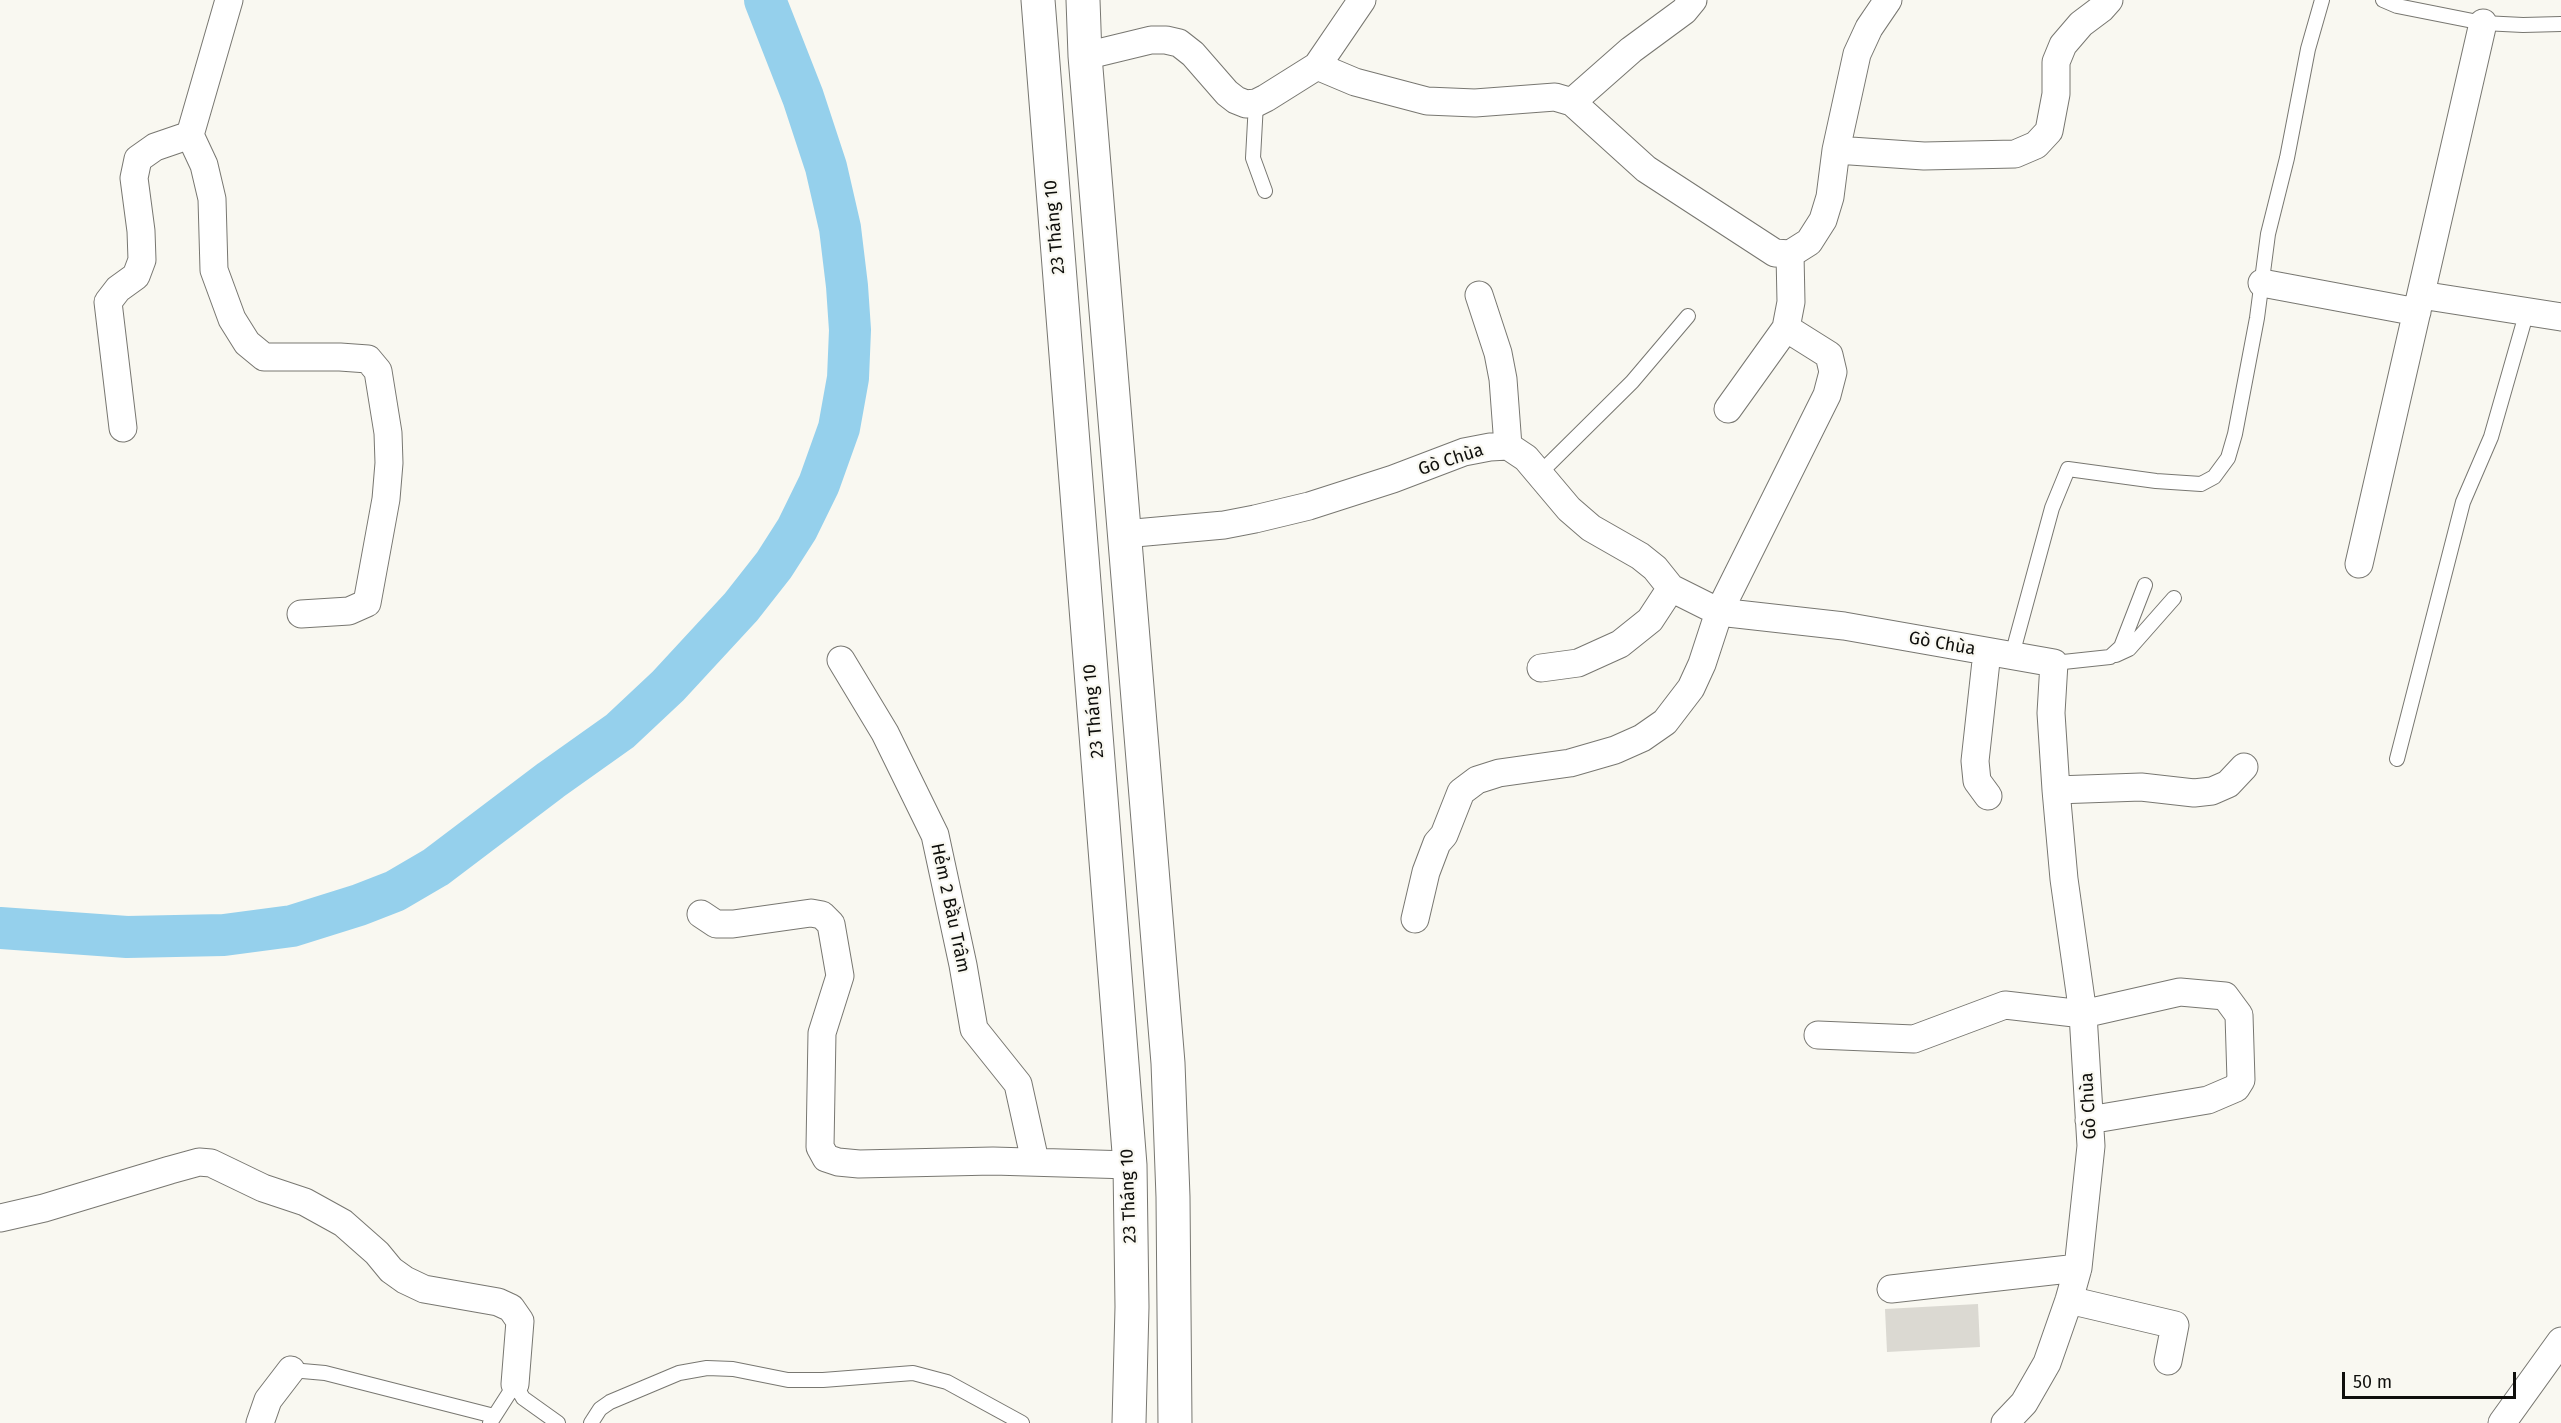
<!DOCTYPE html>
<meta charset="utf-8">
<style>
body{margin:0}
#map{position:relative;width:2561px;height:1423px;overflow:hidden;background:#f9f8f1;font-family:"Fira Sans",sans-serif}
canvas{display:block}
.scale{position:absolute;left:2342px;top:1372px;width:174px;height:27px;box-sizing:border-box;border:3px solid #0f0f0c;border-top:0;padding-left:8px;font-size:18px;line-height:21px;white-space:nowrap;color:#0f0f0c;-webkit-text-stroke:4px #f9f8f1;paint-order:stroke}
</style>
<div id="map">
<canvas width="2561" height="1423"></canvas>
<div class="scale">50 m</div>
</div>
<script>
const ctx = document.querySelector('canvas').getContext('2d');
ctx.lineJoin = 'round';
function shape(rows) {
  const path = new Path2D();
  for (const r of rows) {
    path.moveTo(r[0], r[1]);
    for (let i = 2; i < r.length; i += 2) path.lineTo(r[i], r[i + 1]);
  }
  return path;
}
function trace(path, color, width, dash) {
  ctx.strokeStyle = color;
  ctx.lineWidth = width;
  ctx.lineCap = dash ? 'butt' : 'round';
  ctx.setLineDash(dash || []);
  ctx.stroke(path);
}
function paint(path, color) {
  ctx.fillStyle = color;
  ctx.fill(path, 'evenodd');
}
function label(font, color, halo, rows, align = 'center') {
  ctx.font = font + ' "Fira Sans",sans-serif';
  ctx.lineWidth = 4.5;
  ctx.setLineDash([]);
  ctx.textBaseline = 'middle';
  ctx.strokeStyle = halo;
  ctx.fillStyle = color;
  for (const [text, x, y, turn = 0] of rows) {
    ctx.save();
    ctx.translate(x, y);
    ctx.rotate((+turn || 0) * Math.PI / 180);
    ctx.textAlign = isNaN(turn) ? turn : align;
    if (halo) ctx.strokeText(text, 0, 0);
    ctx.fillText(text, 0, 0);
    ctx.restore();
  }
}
trace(shape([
 [0,928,127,937,224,935,292,926,359,905,395,891,436,867,551,780,620,731,668,686,741,607,774,565,797,529,819,484,839,428,848,378,850,330,847,286,840,228,826,167,803,97,765,0]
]), '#95d0ec', 42);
paint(shape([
 [1978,1304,1980,1347,1887,1352,1885,1309]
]), '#dbd9d2');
const service = shape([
 [2383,0,2397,6,2483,23,2523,25,2561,24],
 [1256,103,1253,158,1265,191],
 [1539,474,1632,382,1688,316],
 [2012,655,2052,508,2068,469,2156,481,2201,484,2214,477,2228,458,2235,434,2257,318,2268,234,2287,158,2308,49,2322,0],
 [2116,655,2129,649,2174,598],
 [2054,663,2110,657,2121,647,2145,585],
 [2397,759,2463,502,2491,437,2527,311],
 [291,1370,325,1373,494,1416],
 [490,1423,515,1384,523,1398,558,1423],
 [591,1423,600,1409,610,1402,679,1373,707,1368,733,1369,788,1380,823,1380,913,1373,947,1382,1022,1423]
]);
const minor = shape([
 [229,0,190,135,204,165,212,199,214,270,232,319,247,343,264,357,340,357,368,359,378,371,388,433,389,463,386,499,367,603,349,611,301,614],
 [1085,56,1151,40,1166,40,1179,43,1193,54,1227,93,1236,100,1246,104,1256,103,1266,98,1317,66,1355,82,1427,101,1475,103,1555,97,1572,102,1646,169,1775,253,1790,254,1809,242,1823,220,1830,197,1836,150,1857,54,1869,28,1888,0],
 [1317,66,1362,0],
 [1572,102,1631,50,1684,11,1693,0],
 [1836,150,1924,156,2015,154,2036,145,2049,131,2056,94,2056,62,2063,45,2081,24,2101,9,2109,0],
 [2262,283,2417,312],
 [1479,295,1498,353,1503,379,1508,446],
 [2421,295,2561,317],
 [1728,409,1786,328,1791,302,1790,254],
 [123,428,108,302,118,289,136,276,142,260,141,231,134,178,138,159,155,147,190,135],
 [1124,534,1224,525,1255,519,1309,506,1393,479,1464,452,1490,447,1508,446,1526,458,1569,509,1591,528,1640,556,1655,568,1671,588,1719,612,1844,626,2054,663,2051,713,2056,790,2064,879,2083,1014,2091,1146,2078,1268,2069,1300,2047,1363,2024,1403,2005,1423],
 [2359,564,2483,23],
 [1987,652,1975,761,1977,781,1988,796],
 [841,660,885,733,935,835,963,965,974,1029,1018,1084,1035,1161],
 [1541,668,1578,663,1620,644,1650,620,1671,588],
 [2056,790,2141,787,2194,793,2212,791,2228,784,2244,767],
 [701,914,716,924,733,924,811,913,822,915,831,924,840,976,822,1033,820,1147,826,1158,838,1162,859,1164,993,1161,1130,1165],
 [1415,919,1426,872,1437,843,1444,835,1461,792,1477,780,1499,773,1570,763,1615,750,1642,738,1665,722,1691,688,1702,664,1719,612,1827,395,1833,372,1829,355,1786,328],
 [1818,1035,1914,1039,2005,1005,2083,1014,2180,992,2225,996,2239,1015,2241,1080,2236,1088,2208,1100,2089,1120],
 [0,1218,44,1208,170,1170,199,1162,211,1163,263,1188,305,1202,343,1223,377,1253,391,1270,405,1280,424,1289,498,1302,511,1308,520,1321,515,1384],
 [1891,1289,2078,1268],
 [2069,1300,2175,1325,2168,1361],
 [260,1423,268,1400,291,1370],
 [2502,1423,2561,1341]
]);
const primary = shape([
 [1038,0,1130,1165,1132,1307,1129,1423],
 [1083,0,1085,56,1168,1063,1173,1197,1175,1423]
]);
trace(service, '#787771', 16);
trace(minor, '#787771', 29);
trace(primary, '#787771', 35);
trace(service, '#fff', 14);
trace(minor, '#fff', 27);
trace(primary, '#fff', 33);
label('18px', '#0f0f0c', '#f9f8f1', [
 ["23 Tháng 10",1055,227,-95],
 ["Gò Chùa",1451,460,-18],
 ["Gò Chùa",1942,644,10],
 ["23 Tháng 10",1094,711,-95],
 ["Hẻm 2 Bầu Trâm",950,908,78],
 ["Gò Chùa",2089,1106,-93],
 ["23 Tháng 10",1129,1196,-92]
]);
</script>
